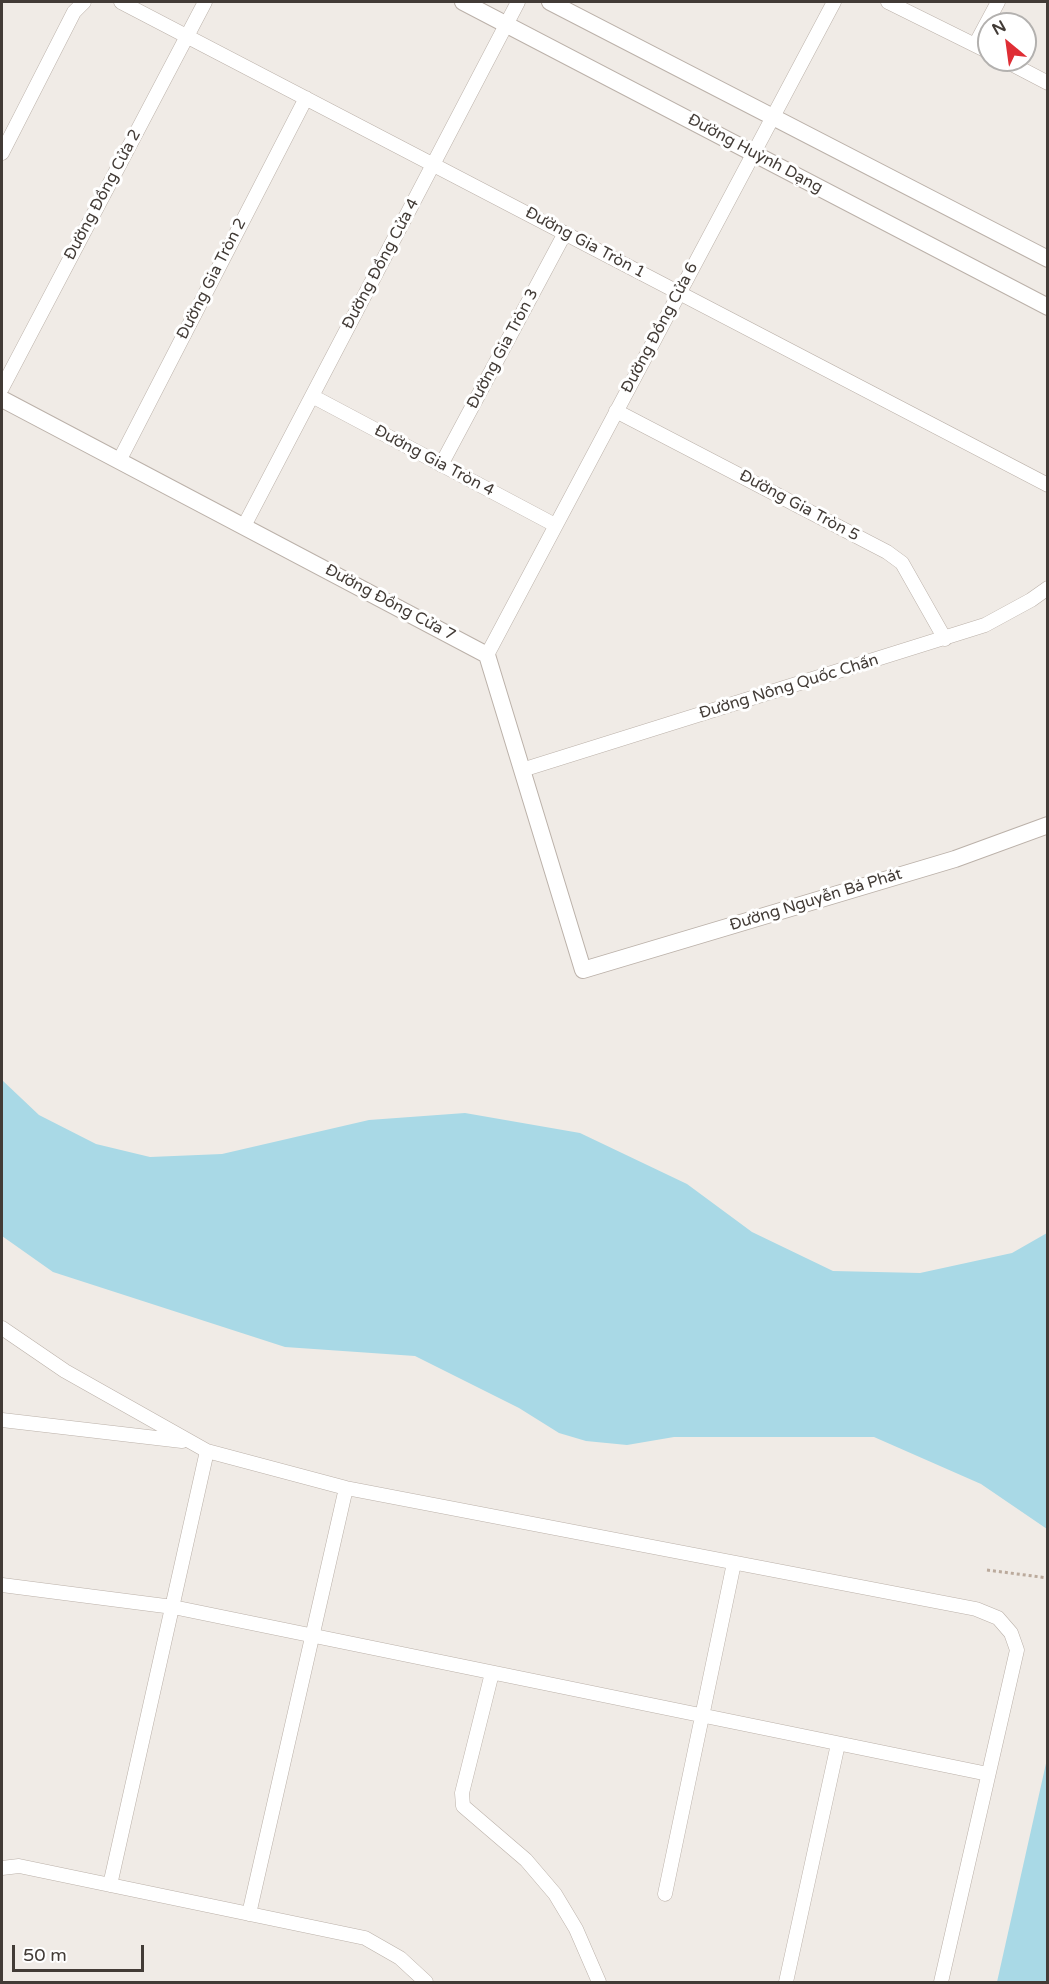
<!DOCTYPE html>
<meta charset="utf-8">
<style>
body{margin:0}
#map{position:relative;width:1049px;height:1984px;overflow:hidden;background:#f0ebe6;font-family:"Varela Round",sans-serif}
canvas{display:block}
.frame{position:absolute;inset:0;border:3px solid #423b36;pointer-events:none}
.north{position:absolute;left:977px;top:12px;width:60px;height:60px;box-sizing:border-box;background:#fff;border:2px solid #b3b1af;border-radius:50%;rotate:331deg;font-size:16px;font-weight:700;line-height:24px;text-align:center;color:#423b36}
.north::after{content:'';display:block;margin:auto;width:21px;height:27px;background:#df2e35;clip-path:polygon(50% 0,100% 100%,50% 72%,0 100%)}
.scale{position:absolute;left:12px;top:1945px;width:132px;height:27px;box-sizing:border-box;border:3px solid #423b36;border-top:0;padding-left:8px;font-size:18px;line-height:21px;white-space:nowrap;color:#423b36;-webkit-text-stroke:4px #fff;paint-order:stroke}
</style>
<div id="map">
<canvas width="1049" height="1984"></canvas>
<div class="frame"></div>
<div class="north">N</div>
<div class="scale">50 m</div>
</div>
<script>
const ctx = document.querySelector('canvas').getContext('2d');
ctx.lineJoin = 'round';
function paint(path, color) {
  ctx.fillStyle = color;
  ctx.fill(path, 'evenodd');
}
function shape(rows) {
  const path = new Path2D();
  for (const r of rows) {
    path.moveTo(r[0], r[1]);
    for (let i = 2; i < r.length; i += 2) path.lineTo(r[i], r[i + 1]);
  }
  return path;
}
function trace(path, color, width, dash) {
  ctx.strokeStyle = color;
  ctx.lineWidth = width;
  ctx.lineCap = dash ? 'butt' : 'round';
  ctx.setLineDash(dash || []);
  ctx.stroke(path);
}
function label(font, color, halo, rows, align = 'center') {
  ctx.font = font + ' "Varela Round",sans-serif';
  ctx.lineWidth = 6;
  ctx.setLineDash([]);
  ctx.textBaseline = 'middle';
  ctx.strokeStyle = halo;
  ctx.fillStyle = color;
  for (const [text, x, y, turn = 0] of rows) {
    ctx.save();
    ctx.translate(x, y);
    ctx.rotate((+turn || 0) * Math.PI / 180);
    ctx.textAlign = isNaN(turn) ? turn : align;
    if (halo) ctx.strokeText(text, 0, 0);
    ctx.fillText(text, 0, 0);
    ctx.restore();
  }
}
paint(shape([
 [2,1080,39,1115,96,1144,150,1157,222,1154,369,1120,465,1113,580,1133,687,1184,752,1232,833,1271,920,1273,1012,1253,1047,1233,1047,1529,981,1484,874,1437,674,1437,627,1445,586,1441,559,1433,519,1408,415,1356,285,1347,53,1272,2,1236],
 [1047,1759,1047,1982,997,1982]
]), '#a9d9e6');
const minor = shape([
 [121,2,1048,485],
 [888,2,989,52],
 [975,45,998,2],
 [1004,60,1048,83],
 [2,153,74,12,84,2],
 [2,388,205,2],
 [312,396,555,525],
 [616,411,887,552,902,563,945,639],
 [119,461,306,98],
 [441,465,565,233],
 [244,526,518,2],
 [487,655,834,2],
 [522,770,985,625,1031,600,1048,588],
 [2,1328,65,1371,207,1451,346,1488,976,1609,998,1618,1011,1633,1017,1650,941,1982],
 [2,1420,182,1441],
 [2,1585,173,1607,988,1774],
 [492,1673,462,1793,463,1806,526,1860,555,1894,576,1929,599,1982],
 [2,1868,19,1866,365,1938,400,1958,426,1982],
 [110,1885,207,1451],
 [665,1894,734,1563],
 [249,1914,346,1488],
 [786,1982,838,1744]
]);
const tertiary = shape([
 [463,2,1048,307],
 [550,2,1048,259],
 [2,399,487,655,583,970,955,859,1048,825]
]);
trace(minor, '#bbb1a9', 15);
trace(tertiary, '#bbb1a9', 18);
trace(shape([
 [987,1570,1048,1578]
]), '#bbaa9c', 3, [3, 3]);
trace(minor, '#fff', 14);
trace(tertiary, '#fff', 16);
label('16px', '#423b36', '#fff', [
 ["Đường Huỳnh Dạng",755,154,28],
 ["Đường Đồng Cửa 2",103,195,-62],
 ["Đường Gia Tròn 1",585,243,28],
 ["Đường Đồng Cửa 4",381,264,-62],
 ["Đường Gia Tròn 2",212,279,-63],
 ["Đường Đồng Cửa 6",660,328,-62],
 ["Đường Gia Tròn 3",503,349,-62],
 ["Đường Gia Tròn 4",434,461,28],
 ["Đường Gia Tròn 5",799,506,28],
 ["Đường Đồng Cửa 7",390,603,28],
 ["Đường Nông Quốc Chấn",789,687,-17],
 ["Đường Nguyễn Bá Phát",816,900,-17]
]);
</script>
